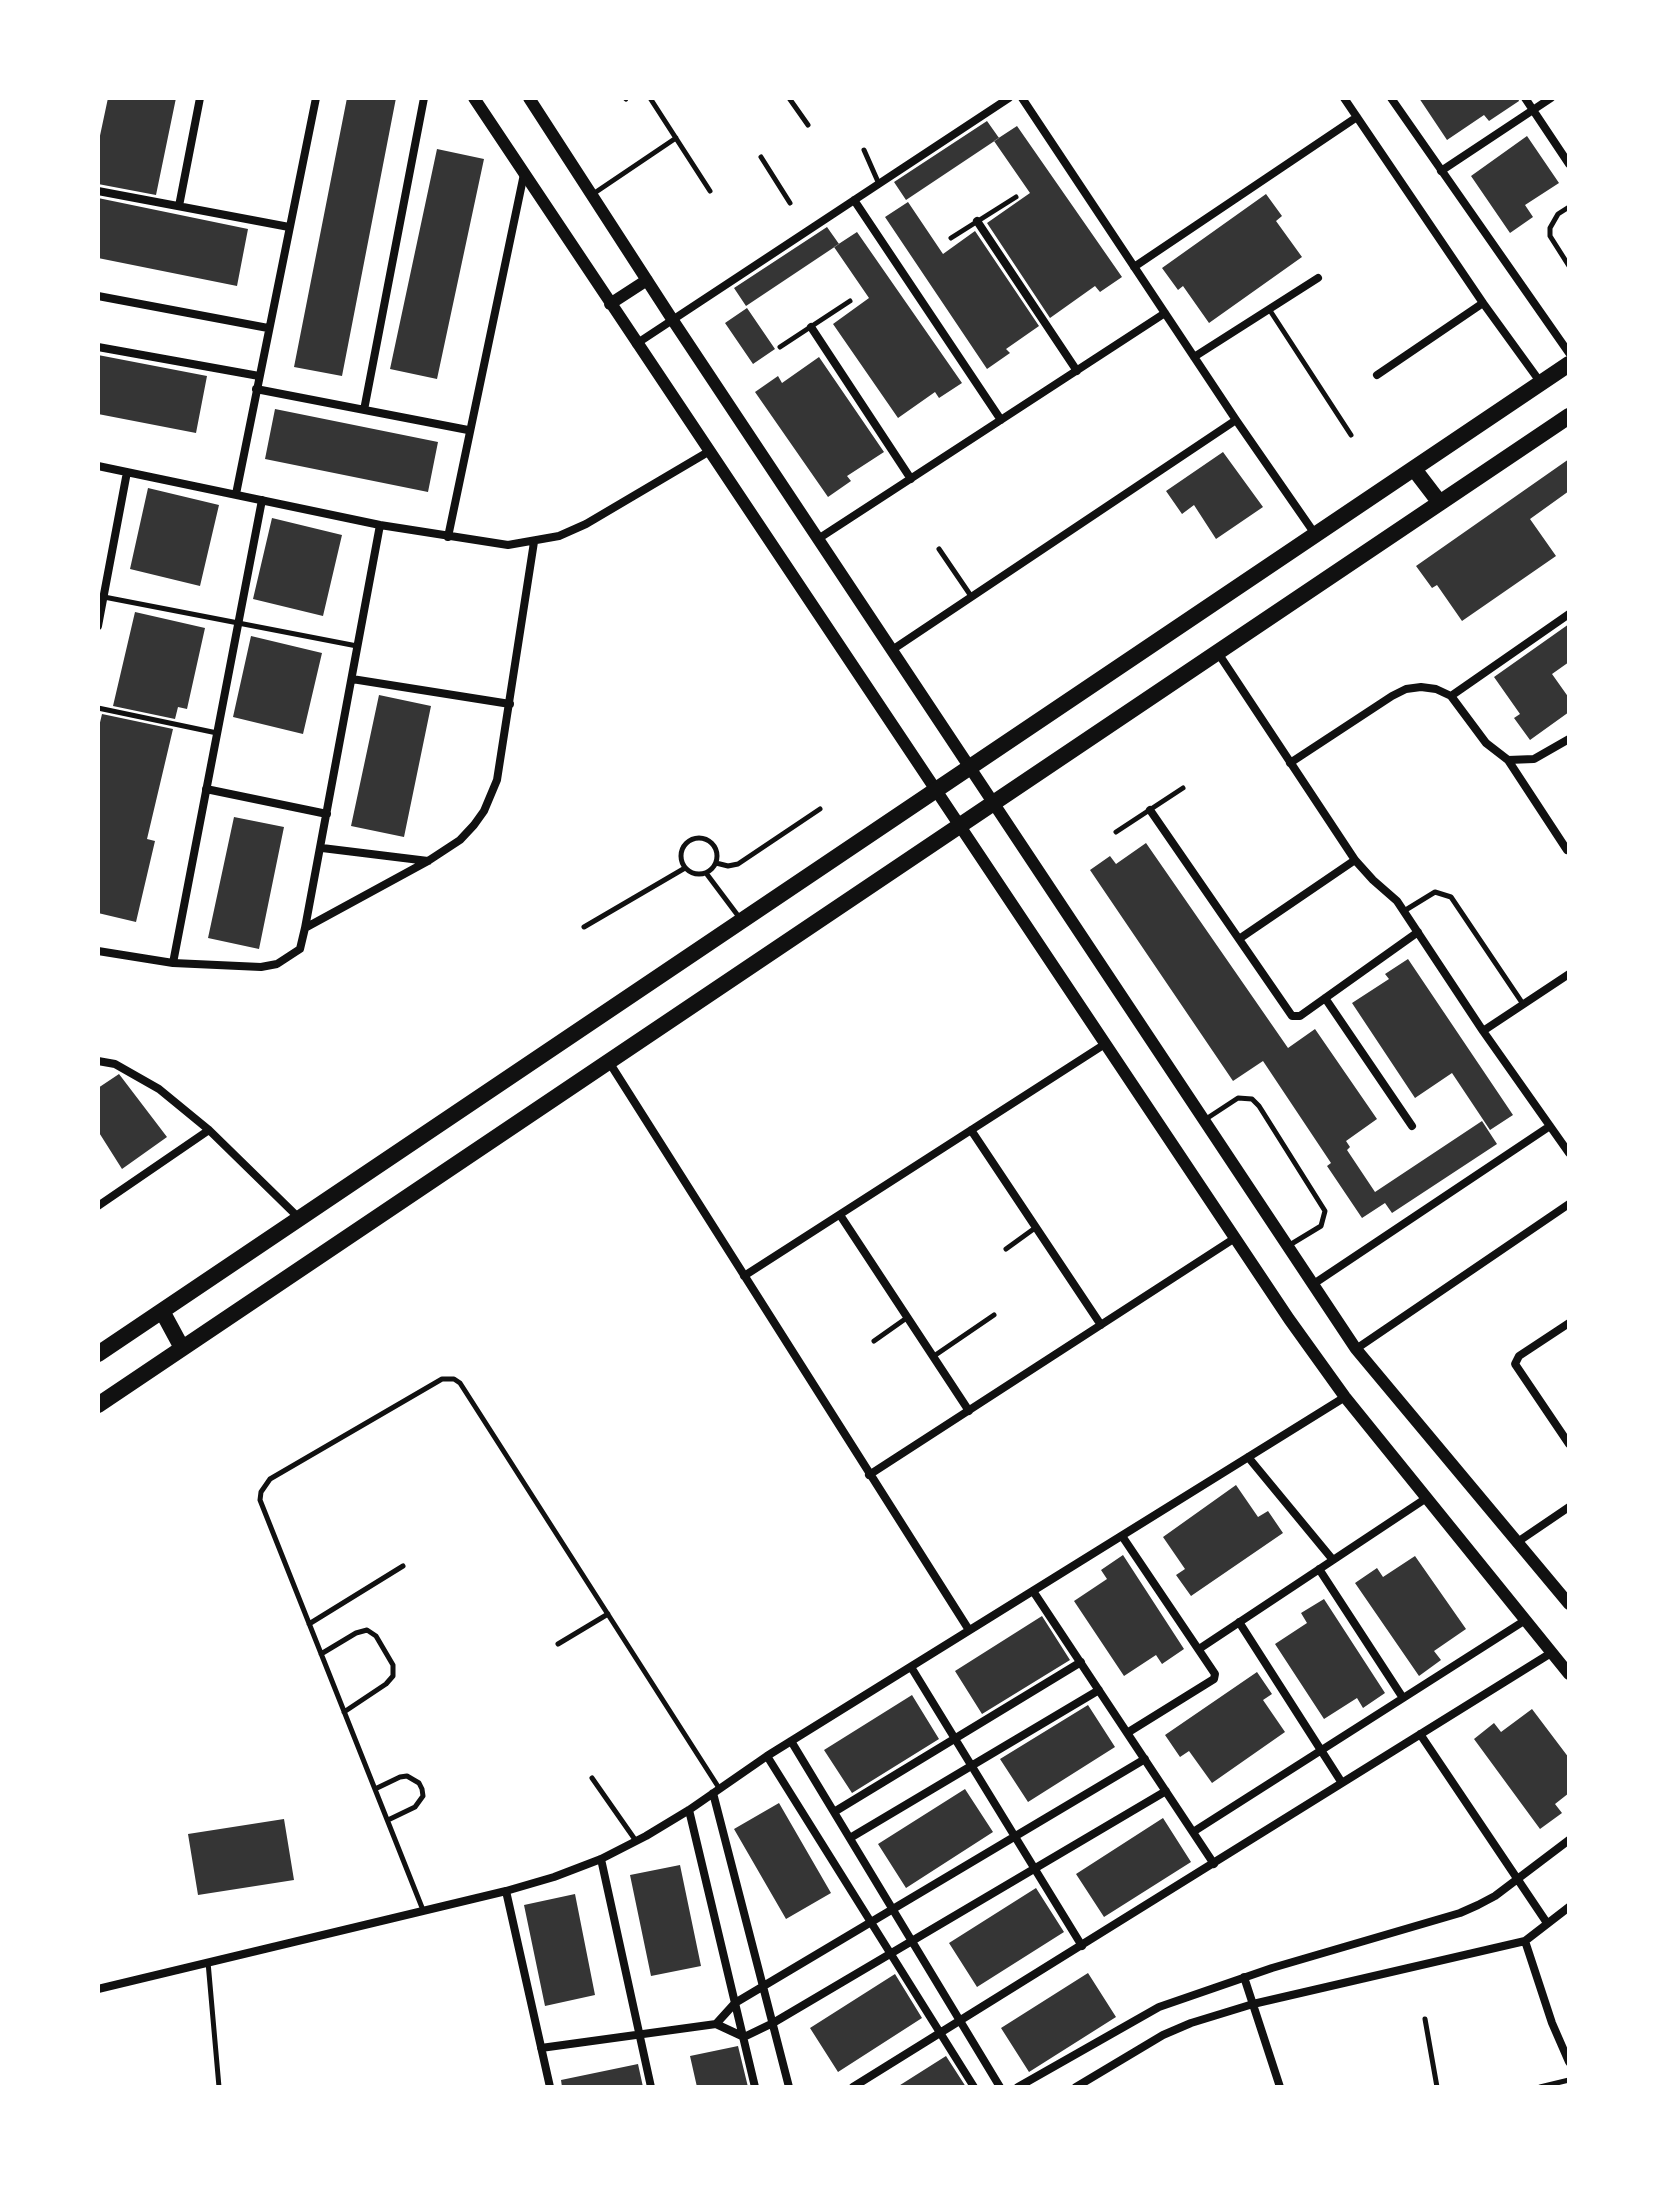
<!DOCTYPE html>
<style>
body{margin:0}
#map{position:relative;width:1667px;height:2185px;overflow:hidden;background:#fff;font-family:Jost,sans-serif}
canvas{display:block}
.frame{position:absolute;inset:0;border:100px solid #fff;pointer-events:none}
</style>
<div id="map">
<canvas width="1667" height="2185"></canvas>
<div class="frame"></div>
</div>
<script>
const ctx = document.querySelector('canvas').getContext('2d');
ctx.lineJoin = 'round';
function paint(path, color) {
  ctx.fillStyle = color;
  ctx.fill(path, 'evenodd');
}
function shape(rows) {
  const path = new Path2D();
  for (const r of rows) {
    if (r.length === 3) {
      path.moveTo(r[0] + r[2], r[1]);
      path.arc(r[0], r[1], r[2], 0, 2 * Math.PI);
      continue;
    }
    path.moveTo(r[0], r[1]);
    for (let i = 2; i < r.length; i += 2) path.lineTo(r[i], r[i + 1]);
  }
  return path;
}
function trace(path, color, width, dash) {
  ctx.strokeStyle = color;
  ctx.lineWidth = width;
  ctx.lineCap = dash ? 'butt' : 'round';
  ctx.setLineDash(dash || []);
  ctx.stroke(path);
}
paint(shape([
 [108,98,176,98,156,195,98,184,98,145],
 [347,98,396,98,342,376,294,367],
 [1419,98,1518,98,1519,101,1489,121,1484,115,1447,140],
 [987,121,999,138,906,200,894,182],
 [1017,126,1122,277,1100,292,1095,286,1050,318,987,223,1030,193,994,141],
 [1527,136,1559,183,1525,205,1533,217,1510,233,1471,176],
 [437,149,484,159,437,379,390,369],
 [1266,194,1282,216,1276,221,1302,257,1209,323,1183,286,1178,290,1162,268],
 [98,198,248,229,237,286,98,258],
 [908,202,943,254,975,231,1039,326,1006,349,1010,353,987,369,885,217],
 [827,227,839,244,746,306,734,288],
 [857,232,962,383,939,398,935,392,898,418,833,324,869,298,834,247],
 [747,308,775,349,753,364,725,323],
 [98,355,207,376,196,433,98,414],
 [819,357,884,452,847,476,851,481,828,497,755,392,778,376,782,383],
 [275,409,438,442,428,492,265,459],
 [1223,452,1263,507,1216,539,1194,505,1182,514,1166,491],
 [1569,459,1569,491,1530,519,1556,556,1462,621,1437,585,1432,588,1416,566],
 [148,488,219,505,200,586,130,569],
 [272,518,342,535,323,616,253,599],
 [135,612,205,628,187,709,178,707,175,719,113,706],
 [1569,624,1569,662,1552,674,1569,698,1569,712,1530,740,1514,718,1520,714,1494,677],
 [251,636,322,653,303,734,233,717],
 [379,695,431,706,404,837,351,826],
 [102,714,173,729,147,839,155,841,136,922,98,913,98,731],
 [234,817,284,827,259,949,208,938],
 [1146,843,1288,1048,1315,1029,1377,1119,1346,1141,1350,1147,1347,1150,1375,1192,1482,1121,1497,1144,1392,1213,1385,1203,1362,1218,1327,1166,1331,1163,1263,1061,1233,1081,1090,870,1110,856,1116,864],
 [1408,959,1513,1115,1490,1130,1452,1073,1415,1098,1352,1003,1389,979,1385,974],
 [119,1074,167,1137,122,1169,98,1131,98,1088],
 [1236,1485,1258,1517,1268,1511,1283,1533,1191,1596,1176,1575,1185,1569,1163,1537],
 [1123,1555,1184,1649,1162,1664,1156,1655,1124,1676,1074,1601,1107,1579,1101,1570],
 [1415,1556,1466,1629,1434,1651,1441,1660,1419,1676,1355,1583,1377,1568,1383,1577],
 [1324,1599,1385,1693,1363,1708,1357,1698,1324,1719,1275,1644,1307,1623,1301,1613],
 [1042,1616,1070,1660,982,1714,955,1671],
 [1257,1672,1272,1694,1263,1700,1285,1732,1212,1783,1189,1751,1180,1757,1165,1735],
 [912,1695,939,1739,852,1793,824,1750],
 [1088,1705,1115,1747,1028,1802,1000,1759],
 [1532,1709,1569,1758,1569,1793,1555,1804,1562,1813,1540,1829,1474,1739,1494,1723,1501,1732],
 [965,1789,993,1832,906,1888,878,1844],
 [779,1803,831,1893,786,1919,734,1829],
 [1163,1818,1191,1862,1104,1917,1076,1874],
 [284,1819,294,1880,198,1895,188,1834],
 [680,1865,701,1966,651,1976,630,1875],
 [1036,1888,1064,1932,977,1987,949,1943],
 [575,1894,595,1995,545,2006,524,1905],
 [1088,1973,1116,2017,1029,2072,1001,2028],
 [895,1974,922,2018,838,2072,810,2028],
 [738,2046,748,2087,697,2087,690,2056],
 [946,2056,966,2087,897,2087],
 [638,2064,643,2087,562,2087,561,2080]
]), '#353535');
trace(shape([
 [625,98,626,99],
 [650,98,710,191],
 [789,98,808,125],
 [864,150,879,184],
 [761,157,790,203],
 [593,194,676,138],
 [1569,207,1558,214,1550,228,1550,236,1569,266],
 [951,238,1016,197],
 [1269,309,1351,435],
 [780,347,850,301],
 [939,549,971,596],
 [104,597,357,646],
 [98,708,217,733],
 [1116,832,1183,788],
 [699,856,18],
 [716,863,728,866,738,864,820,809],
 [706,873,739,917],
 [1404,911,1435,892,1451,897,1523,1004],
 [584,927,685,868],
 [1206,1119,1238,1098,1252,1099,1259,1106,1325,1211,1321,1226,1288,1246],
 [1006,1249,1035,1228],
 [874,1341,908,1317],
 [934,1356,994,1315],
 [309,1624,403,1566],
 [558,1644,608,1614],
 [321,1654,356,1633,367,1630,376,1636,393,1665,393,1676,386,1684,344,1712],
 [592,1778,636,1841],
 [375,1789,400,1777,407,1776,419,1783,422,1789,423,1796,415,1807,388,1820],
 [423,1910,260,1500,261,1492,270,1479,442,1379,454,1379,460,1383,719,1788],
 [208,1962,219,2087],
 [1425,2019,1437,2087],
 [1540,2087,1569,2080]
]), '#111', 5);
trace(shape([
 [1022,98,1236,420,1315,534],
 [1344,98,1483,303,1541,383],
 [1391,98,1569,353],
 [1525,98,1569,164],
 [1441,171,1551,98],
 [98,191,289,227],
 [854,200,1001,420],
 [179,206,200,98],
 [977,221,1077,371],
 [1134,267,1357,117],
 [98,296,268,328],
 [811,327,911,479],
 [636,344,1009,98],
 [98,347,259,376],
 [1194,357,1318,278],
 [1377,375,1483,303],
 [256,389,468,430],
 [364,410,424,98],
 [98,466,380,525,508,545,559,536,586,524,708,452],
 [236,494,316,98],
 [448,537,524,174],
 [818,539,1165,313],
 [98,626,127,472],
 [892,650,1236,420],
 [1218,653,1355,860,1373,880,1397,901,1483,1031,1569,1153],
 [352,679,510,704],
 [1451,696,1569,614],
 [1508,760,1567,850],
 [1290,763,1392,696,1406,689,1421,687,1436,689,1451,696,1486,743,1508,760,1534,759,1569,739],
 [206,789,327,814],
 [1150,810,1292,1016,1300,1016,1418,932],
 [322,848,428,861],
 [305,928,380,525],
 [1239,939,1355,860],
 [98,951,173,963,262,500],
 [173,963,261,967,277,964,300,949,305,928,428,861,460,840,474,825,484,811,497,780,534,542],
 [1325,998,1412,1126],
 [1483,1031,1569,974],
 [98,1061,115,1064,159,1089,209,1130,299,1218],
 [609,1062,969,1630],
 [971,1130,1101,1325],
 [98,1206,209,1130],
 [840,1215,969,1411],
 [744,1276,1105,1044],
 [1312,1285,1550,1126],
 [1569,1323,1519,1356,1515,1364,1569,1444],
 [1356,1349,1569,1204],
 [1248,1457,1333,1560],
 [869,1475,1235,1238],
 [1122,1536,1215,1674,1214,1679,1127,1733],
 [1516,1543,1569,1507],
 [1319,1569,1403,1698],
 [1033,1591,1214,1864],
 [1239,1622,1342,1783],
 [1199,1649,1425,1499],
 [911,1667,1082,1946],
 [1420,1734,1547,1923],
 [791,1741,1000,2087],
 [767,1756,974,2087],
 [713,1793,789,2087],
 [689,1810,755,2087],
 [834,1812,1081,1662],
 [1193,1832,1524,1621],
 [850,1838,1099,1690],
 [601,1859,651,2087],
 [506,1891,550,2087],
 [1525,1941,1552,2023,1569,2062],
 [1244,1977,1280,2087],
 [98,1989,506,1891,554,1877,601,1859,646,1836,689,1810,767,1756,1345,1397],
 [716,2024,735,2003,1145,1759],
 [541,2048,716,2024,744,2037,773,2023,1166,1791],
 [853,2087,1551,1653],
 [1018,2087,1159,2007,1272,1968,1460,1913,1478,1905,1495,1896,1569,1840],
 [1076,2087,1163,2035,1191,2023,1253,2004,1525,1941,1569,1907]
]), '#111', 8);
trace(shape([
 [474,98,1289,1319,1345,1397,1569,1674],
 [529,98,672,319,1356,1349,1569,1604],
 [610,304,647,280]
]), '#111', 12);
trace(shape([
 [1414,469,1440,503],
 [162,1311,182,1348],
 [98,1354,1569,364],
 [98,1405,1569,416]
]), '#111', 16);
</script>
